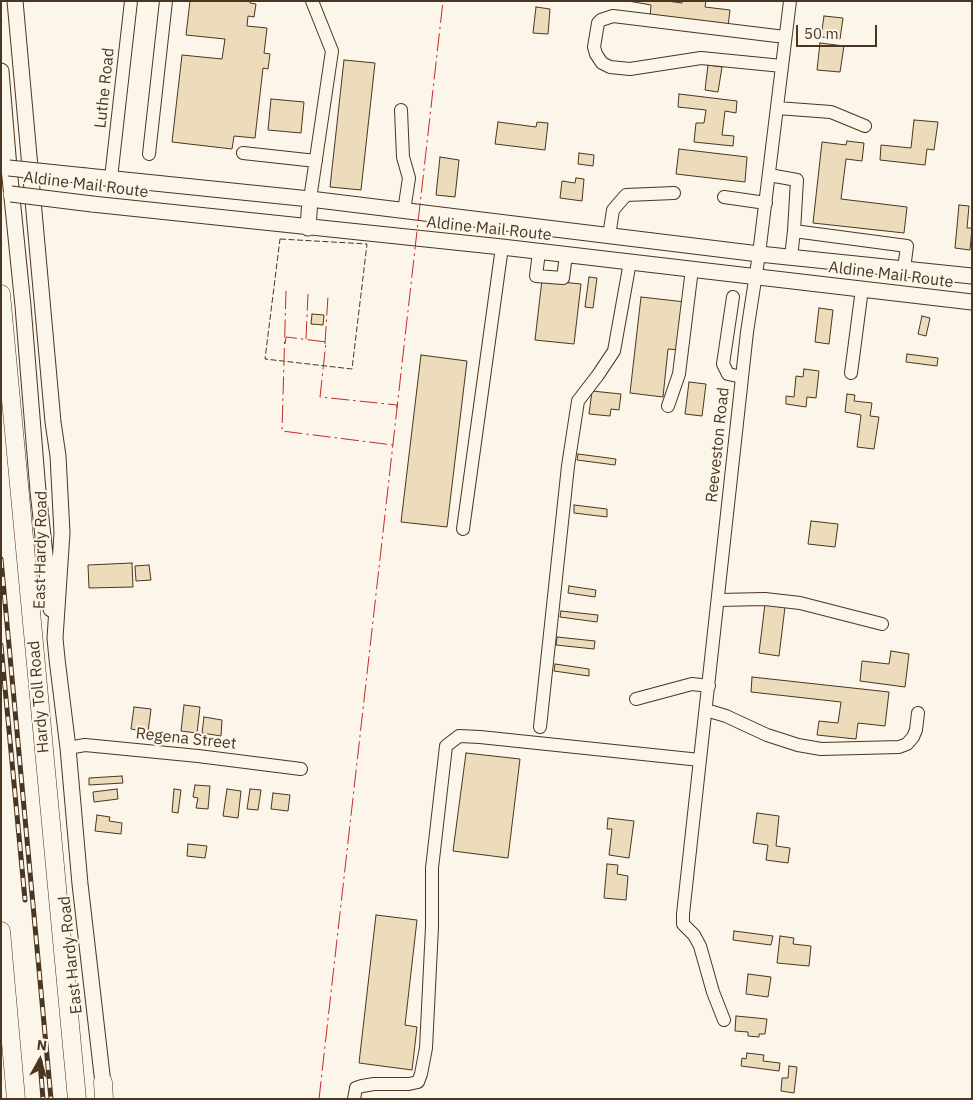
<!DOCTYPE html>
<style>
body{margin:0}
#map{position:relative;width:973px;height:1100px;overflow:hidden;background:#fbf6e9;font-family:"IBM Plex Sans",sans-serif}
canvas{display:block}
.frame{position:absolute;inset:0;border:2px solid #4a3520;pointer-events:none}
.north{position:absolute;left:15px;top:1035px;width:50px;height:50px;-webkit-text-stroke:4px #fbf6e9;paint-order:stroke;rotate:7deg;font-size:14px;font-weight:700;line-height:20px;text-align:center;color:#4a3520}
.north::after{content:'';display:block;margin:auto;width:18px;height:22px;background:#4a3520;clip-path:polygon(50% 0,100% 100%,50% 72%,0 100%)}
.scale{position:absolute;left:796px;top:25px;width:81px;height:22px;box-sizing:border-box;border:2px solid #4a3520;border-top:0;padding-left:6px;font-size:15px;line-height:18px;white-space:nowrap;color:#4a3520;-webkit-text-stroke:4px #fbf6e9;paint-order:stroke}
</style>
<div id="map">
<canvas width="973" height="1100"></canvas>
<div class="frame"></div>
<div class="north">N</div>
<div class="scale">50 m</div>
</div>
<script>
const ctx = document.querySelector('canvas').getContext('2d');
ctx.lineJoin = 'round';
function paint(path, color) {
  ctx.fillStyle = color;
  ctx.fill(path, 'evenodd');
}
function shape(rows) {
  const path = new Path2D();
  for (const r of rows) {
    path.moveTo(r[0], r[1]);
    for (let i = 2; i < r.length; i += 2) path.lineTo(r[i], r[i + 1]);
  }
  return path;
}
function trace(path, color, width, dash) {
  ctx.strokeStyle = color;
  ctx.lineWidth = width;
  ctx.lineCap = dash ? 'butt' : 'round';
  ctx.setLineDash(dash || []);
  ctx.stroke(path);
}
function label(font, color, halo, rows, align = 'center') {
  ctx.font = font + ' "IBM Plex Sans",sans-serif';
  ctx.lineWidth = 4;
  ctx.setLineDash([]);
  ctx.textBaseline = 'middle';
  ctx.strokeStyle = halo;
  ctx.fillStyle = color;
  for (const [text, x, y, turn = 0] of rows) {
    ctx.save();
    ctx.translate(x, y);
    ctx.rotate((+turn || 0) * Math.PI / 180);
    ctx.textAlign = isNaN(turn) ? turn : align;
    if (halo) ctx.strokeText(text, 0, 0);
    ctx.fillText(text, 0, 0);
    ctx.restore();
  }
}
const building = shape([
 [190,1,250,1,250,3,256,4,254,17,248,16,247,26,267,28,264,53,270,54,268,69,263,68,255,138,234,136,232,149,172,142,182,55,222,59,225,39,186,35,190,1],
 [628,1,667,1,682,3,682,1,706,1,705,7,730,10,728,26,650,17,651,5,628,1],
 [536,7,550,9,548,34,533,33,536,7],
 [824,16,843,18,840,39,821,37,824,16],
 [820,43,844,46,840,72,817,70,820,43],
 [344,60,375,63,361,190,330,187,344,60],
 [708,65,722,67,718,92,705,90,708,65],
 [679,94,737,101,736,113,725,111,722,135,734,136,733,146,694,142,696,123,704,123,706,110,678,107,679,94],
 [271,99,304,102,301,133,268,130,271,99],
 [914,120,938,122,934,150,927,149,925,165,880,160,881,145,911,148,914,120],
 [498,122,536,127,537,122,548,123,545,150,495,144,498,122],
 [847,141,864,143,862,161,846,159,841,199,907,207,904,233,813,223,822,142,846,145,847,141],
 [679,149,747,157,745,182,676,174,679,149],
 [579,153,594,155,593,166,578,164,579,153],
 [440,157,459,160,455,197,436,195,440,157],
 [576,178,584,179,582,201,560,198,562,181,575,183,576,178],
 [959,205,969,206,967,228,972,228,970,250,955,248,959,205],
 [589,277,597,278,593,308,585,307,589,277],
 [542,280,581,284,574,344,535,340,542,280],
 [641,297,685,302,679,350,668,349,663,397,630,393,641,297],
 [819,308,833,310,829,344,815,342,819,308],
 [312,314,324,315,323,325,311,324,312,314],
 [922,316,930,318,926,336,918,334,922,316],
 [907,354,938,358,937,366,906,362,907,354],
 [421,355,467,361,447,527,401,522,421,355],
 [804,369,819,371,816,398,807,397,806,407,786,404,786,396,794,397,796,376,803,377,804,369],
 [689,382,706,384,702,416,685,414,689,382],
 [592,391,621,394,619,410,611,409,610,416,589,414,592,391],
 [847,394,855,395,854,401,872,403,870,416,879,417,874,449,857,447,861,415,845,412,847,394],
 [578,454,616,459,615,465,577,460,578,454],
 [574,505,607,509,607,517,574,513,574,505],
 [811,521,838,524,835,547,808,544,811,521],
 [132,563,133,587,89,588,88,565,132,563],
 [149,565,151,580,136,581,135,566,149,565],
 [569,586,596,590,595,597,568,593,569,586],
 [765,604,785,607,779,656,759,653,765,604],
 [561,611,598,615,597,622,560,617,561,611],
 [557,637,595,641,594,649,556,645,557,637],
 [891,651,909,654,905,687,860,681,862,661,889,664,891,651],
 [555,664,589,669,589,676,554,671,555,664],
 [752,677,889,692,885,726,858,723,856,739,817,735,819,721,838,723,841,702,751,692,752,677],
 [184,705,200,707,197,733,181,731,184,705],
 [134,707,151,709,148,732,131,729,134,707],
 [204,717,222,720,221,736,202,733,204,717],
 [466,753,520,759,508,858,453,851,466,753],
 [122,776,123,783,89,785,89,778,122,776],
 [195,785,210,786,208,809,196,808,198,798,193,797,195,785],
 [117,789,118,799,94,802,93,792,117,789],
 [174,789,181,790,178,813,172,812,174,789],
 [227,789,241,791,238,818,223,816,227,789],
 [250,789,261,790,258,810,247,809,250,789],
 [273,793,290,795,288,811,271,809,273,793],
 [757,813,779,816,776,846,790,848,788,863,766,860,768,845,753,843,757,813],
 [97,815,110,817,109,821,122,823,121,834,95,831,97,815],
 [608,818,634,821,629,858,609,855,612,829,607,829,608,818],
 [188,844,207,846,205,858,187,856,188,844],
 [607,864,618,865,617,874,628,876,626,900,604,898,607,864],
 [376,915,417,920,405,1025,417,1027,412,1070,359,1063,376,915],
 [734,931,773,936,771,945,733,940,734,931],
 [780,936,794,938,793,944,811,946,809,966,777,963,780,936],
 [748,974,771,977,768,997,746,994,748,974],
 [736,1016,767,1019,765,1034,759,1034,759,1037,748,1036,748,1032,735,1031,736,1016],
 [747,1053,764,1055,763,1061,780,1063,779,1071,741,1066,742,1058,746,1059,747,1053],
 [789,1066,797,1067,794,1093,781,1091,782,1078,788,1078,789,1066]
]);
paint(building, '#ecdcbc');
trace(building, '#4a3520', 1);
const minor = shape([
 [782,66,701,58,630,69,610,67,602,63,596,54,594,47,598,23,601,20,613,16,785,37],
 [777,108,831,112,865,126],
 [401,110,403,157,409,178,404,211],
 [243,153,316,161],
 [149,154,166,1],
 [769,175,797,180,794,231,907,246,904,269],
 [111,178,131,1],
 [724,197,766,203],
 [310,199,332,51,312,1],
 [609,236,613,210,626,195,674,193],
 [539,252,536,276,563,278,566,255],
 [791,257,794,231],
 [733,297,723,364,728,374,742,377],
 [851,373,862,289],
 [668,406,679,374,692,269],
 [463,529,502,247],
 [718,600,765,599,800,603,882,624],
 [636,699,692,684,709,686],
 [706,710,726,716,767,735,798,745,821,749,899,747,907,744,913,737,916,730,918,713],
 [540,727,568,466,578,401,598,375,614,351,630,262],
 [68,748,85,745,198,756,301,769],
 [724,1020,713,992,700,946,694,935,683,924,683,914,747,332,759,254,790,1],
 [354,1099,356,1088,362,1086,374,1084,409,1084,418,1082,421,1074,426,1048,432,927,432,868,446,746,459,736,480,737,700,760]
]);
const major = shape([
 [15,1,53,422,58,456,62,533,55,638,57,659,68,748,80,884,104,1092],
 [1,71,9,168,23,306,38,491,51,609],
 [86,176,310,199,759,254,972,276],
 [92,204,502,247,972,302],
 [308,228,310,199]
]);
const highway = shape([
 [1,294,77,1099],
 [1,931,16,1099],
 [103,1082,104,1099]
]);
trace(minor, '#4a3520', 14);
trace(major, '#4a3520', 17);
trace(highway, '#4a3520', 19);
trace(minor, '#fbf6e9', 12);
trace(major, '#fbf6e9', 15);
trace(highway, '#fbf6e9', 18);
const rail = shape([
 [1,559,51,1099],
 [1,645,25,900],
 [40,1061,43,1099]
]);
trace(rail, '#4a3520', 5);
trace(rail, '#fbf6e9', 3, [9]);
const majorBridge = shape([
 [9,168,86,176],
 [11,194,92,204]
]);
trace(majorBridge, '#4a3520', 17, []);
trace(majorBridge, '#fbf6e9', 15);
trace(shape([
 [280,239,367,244,352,369,265,359,280,239]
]), '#4a3520', 1, [6, 2.5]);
trace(shape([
 [286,291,282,431,393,445,393,443],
 [306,339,308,294],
 [285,344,286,337,326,342,320,397,397,405,397,408],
 [325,344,328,296],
 [319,1099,443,1]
]), '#c62828', 1, [18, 4, 2.5, 4]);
label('16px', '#4a3520', '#fbf6e9', [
 ["Luthe Road",105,88,-84],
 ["Aldine Mail Route",86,185,7],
 ["Aldine Mail Route",489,229,6],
 ["Aldine Mail Route",891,275,7],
 ["Reeveston Road",718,445,-84],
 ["East Hardy Road",41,550,-89],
 ["Hardy Toll Road",39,697,-95],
 ["Regena Street",186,739,6],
 ["East Hardy Road",71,955,-96]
]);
</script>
